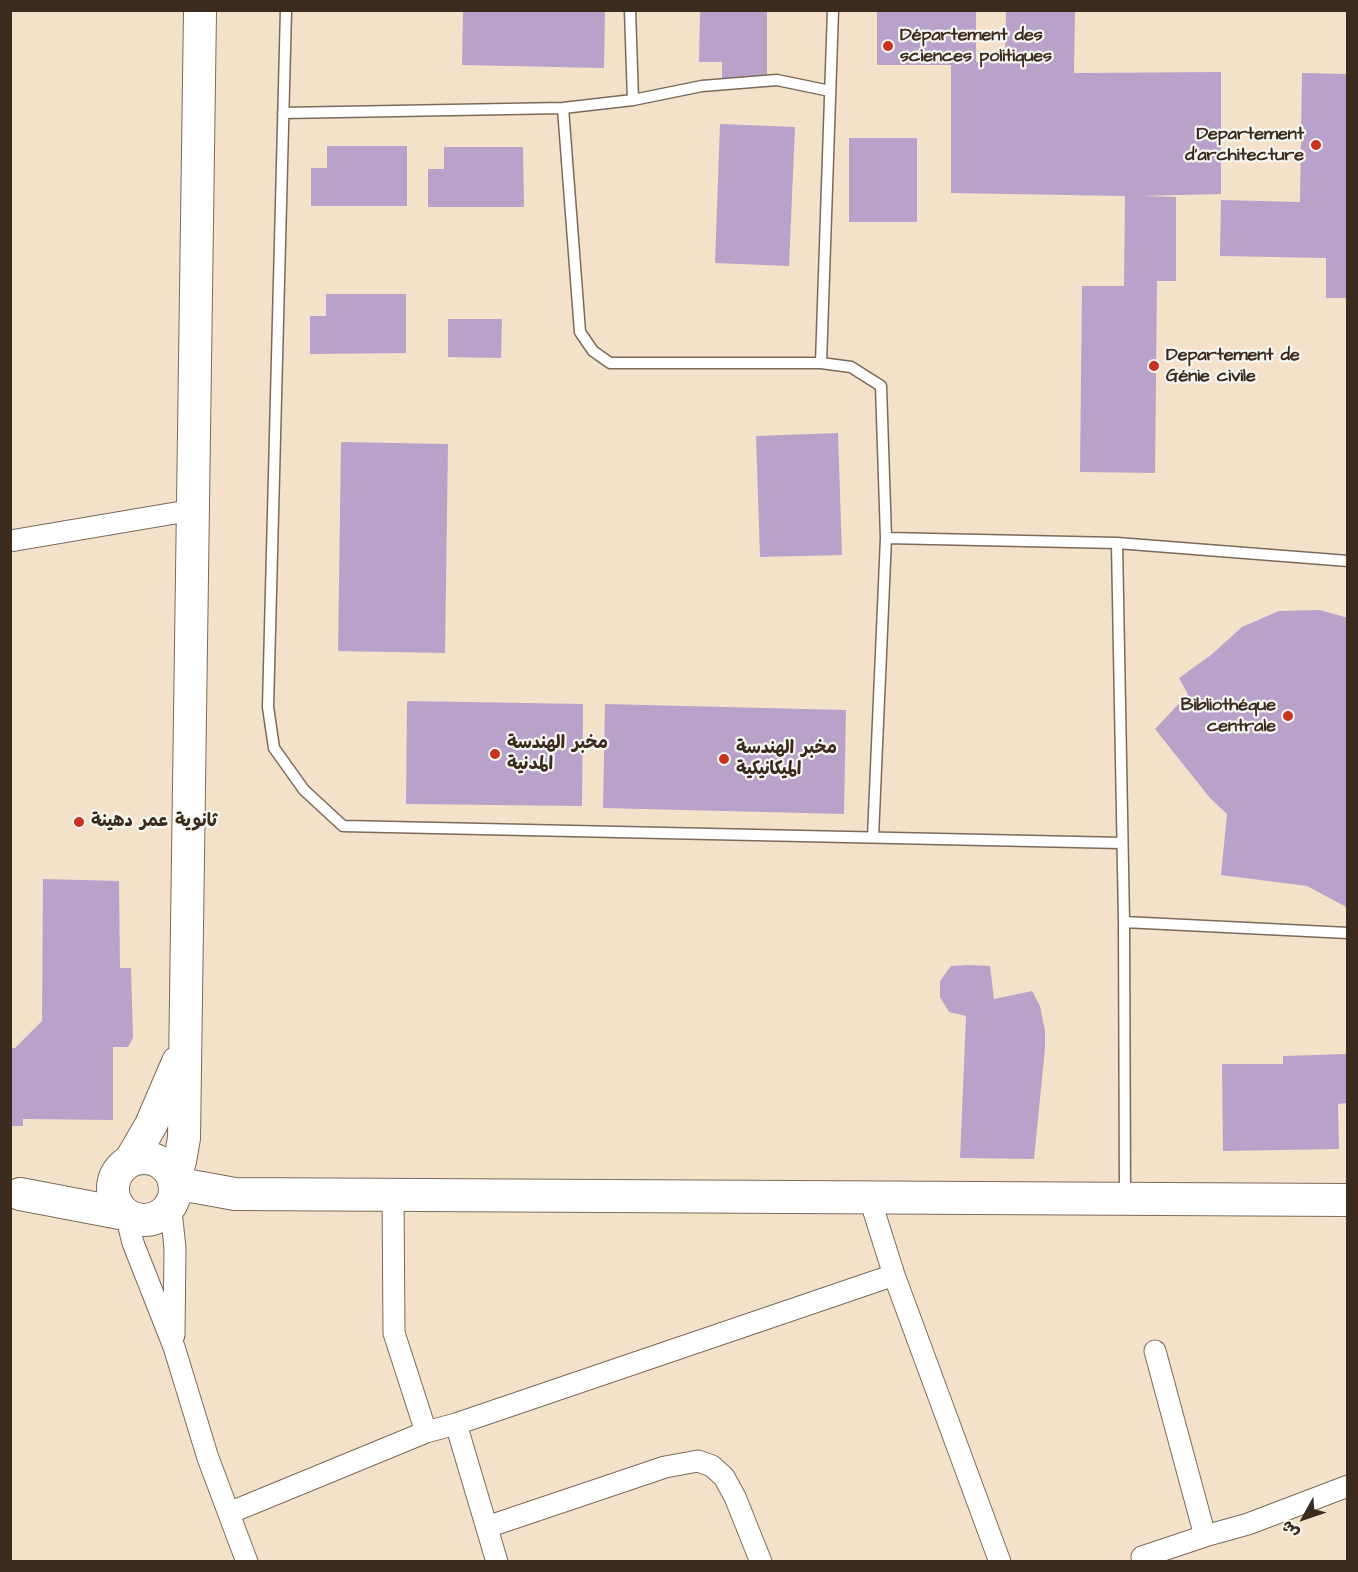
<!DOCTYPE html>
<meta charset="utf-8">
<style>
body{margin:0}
#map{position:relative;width:1358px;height:1572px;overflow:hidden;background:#f3e2c9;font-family:"Architects Daughter","Playpen Sans Arabic",sans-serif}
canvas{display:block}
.frame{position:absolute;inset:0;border:12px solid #3b2a1e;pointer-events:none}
.north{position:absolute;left:1274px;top:1488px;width:60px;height:60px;-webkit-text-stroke:4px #f6f6f2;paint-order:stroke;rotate:230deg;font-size:16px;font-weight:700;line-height:24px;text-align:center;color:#3b2a1e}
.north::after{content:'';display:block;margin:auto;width:21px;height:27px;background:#3b2a1e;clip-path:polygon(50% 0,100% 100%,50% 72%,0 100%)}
</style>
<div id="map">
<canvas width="1358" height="1572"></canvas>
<div class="frame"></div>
<div class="north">ش</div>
</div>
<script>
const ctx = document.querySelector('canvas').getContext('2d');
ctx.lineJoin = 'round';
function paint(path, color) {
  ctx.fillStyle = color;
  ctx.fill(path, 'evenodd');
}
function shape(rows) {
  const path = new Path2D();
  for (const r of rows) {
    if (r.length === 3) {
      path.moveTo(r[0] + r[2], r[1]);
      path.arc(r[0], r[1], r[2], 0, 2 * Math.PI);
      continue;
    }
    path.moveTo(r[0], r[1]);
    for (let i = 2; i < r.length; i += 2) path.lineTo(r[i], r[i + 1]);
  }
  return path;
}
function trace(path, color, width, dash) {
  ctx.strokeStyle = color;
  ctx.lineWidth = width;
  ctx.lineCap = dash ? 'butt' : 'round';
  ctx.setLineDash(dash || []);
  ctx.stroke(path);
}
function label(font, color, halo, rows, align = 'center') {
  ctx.font = font + ' "Architects Daughter","Playpen Sans Arabic",sans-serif';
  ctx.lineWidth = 4.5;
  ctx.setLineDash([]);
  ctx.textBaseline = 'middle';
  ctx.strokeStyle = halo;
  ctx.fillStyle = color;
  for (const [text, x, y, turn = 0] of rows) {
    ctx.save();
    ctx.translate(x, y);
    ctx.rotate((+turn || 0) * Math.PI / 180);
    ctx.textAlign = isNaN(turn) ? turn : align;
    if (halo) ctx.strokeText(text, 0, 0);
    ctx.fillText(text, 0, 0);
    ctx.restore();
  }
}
paint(shape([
 [463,10,605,10,604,68,462,65],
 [700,10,767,10,767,78,722,78,722,62,699,62],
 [877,10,976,10,976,62,1005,61,1006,10,1075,10,1074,73,1221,72,1221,194,1141,196,1176,197,1176,281,1157,281,1155,473,1080,472,1082,286,1124,286,1125,196,951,193,951,65,877,65],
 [1302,73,1348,74,1348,298,1326,298,1326,258,1220,256,1221,200,1300,202],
 [720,124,795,127,789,266,715,263],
 [849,138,917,138,917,222,849,222],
 [327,146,407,146,407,206,311,206,311,168,327,168],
 [444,147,523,147,524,207,428,207,428,169,444,169],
 [326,294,406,294,406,353,310,354,310,316,326,316],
 [448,319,502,319,501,358,448,357],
 [838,433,842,555,760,557,756,436],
 [341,442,448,444,445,653,338,651],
 [1320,610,1348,618,1348,908,1307,886,1221,875,1227,814,1210,798,1155,729,1188,694,1179,678,1211,655,1242,627,1279,611],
 [407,701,583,704,582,806,406,804],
 [605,704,846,710,844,814,603,808],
 [43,879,119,881,120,968,131,968,133,1038,128,1047,113,1047,113,1120,23,1119,23,1126,10,1126,10,1048,15,1048,42,1021],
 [968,965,990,966,994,999,1032,991,1040,1006,1045,1031,1045,1048,1034,1159,960,1158,966,1016,949,1012,940,997,940,981,951,966],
 [1346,1054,1347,1103,1338,1104,1339,1149,1223,1151,1222,1064,1283,1064,1283,1056]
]), '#b9a2c9');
const lane = shape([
 [286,10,268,707,274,748,304,790,343,826,1122,843],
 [630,10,633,100],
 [563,108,580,332,593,351,610,363,821,363,851,367,881,386,886,538,873,837],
 [283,113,563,108,633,100,702,86,777,80,830,91],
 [821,363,833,10],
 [886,538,1117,543,1348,561],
 [1117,543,1124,922,1125,1197],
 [1124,922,1348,933]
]);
const street = shape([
 [10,541,193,510],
 [393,1193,394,1333,426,1432],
 [870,1199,894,1275,1000,1562],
 [167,1209,172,1220,175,1248,174,1335],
 [126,1215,133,1243,174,1347,208,1458,247,1562],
 [1155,1351,1205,1536],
 [456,1424,497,1562],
 [229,1513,426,1432,456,1424,894,1275],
 [487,1527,665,1467,698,1461,712,1466,724,1477,735,1497,761,1562],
 [1145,1562,1142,1557,1205,1536,1248,1524,1348,1486]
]);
const secondary = shape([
 [144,1189,31],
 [130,1161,151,1125,178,1062],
 [174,1180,180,1161,184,1138,200,10],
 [174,1183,235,1194,1348,1200],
 [20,1194,125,1214]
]);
trace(lane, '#7b6a5a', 13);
trace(street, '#7b6a5a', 23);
trace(secondary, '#7b6a5a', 34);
trace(lane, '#fff', 10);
trace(street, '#fff', 21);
trace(secondary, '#fff', 32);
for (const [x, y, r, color] of [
 [888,46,6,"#c8321e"],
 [1316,145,6,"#c8321e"],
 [1154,366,6,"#c8321e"],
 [1288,716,6,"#c8321e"],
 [495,754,6,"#c8321e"],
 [724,759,6,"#c8321e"],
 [79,822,6,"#c8321e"]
]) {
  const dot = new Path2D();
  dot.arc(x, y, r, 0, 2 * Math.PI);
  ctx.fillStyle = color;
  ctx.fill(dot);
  trace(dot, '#f6f6f2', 2);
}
label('bold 18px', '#3b2a1e', '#f6f6f2', [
 ["Département des",900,36],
 ["sciences politiques",900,57],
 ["Departement",1304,135,"right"],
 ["d'architecture",1304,156,"right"],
 ["Departement de",1166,356],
 ["Génie civile",1166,377],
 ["Bibliothéque",1276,706,"right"],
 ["centrale",1276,727,"right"],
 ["مخبر الهندسة",507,744],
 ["المدنية",507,765],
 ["مخبر الهندسة",736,749],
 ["الميكانيكية",736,770],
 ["ثانوية عمر دهينة",91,822]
], 'left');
</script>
